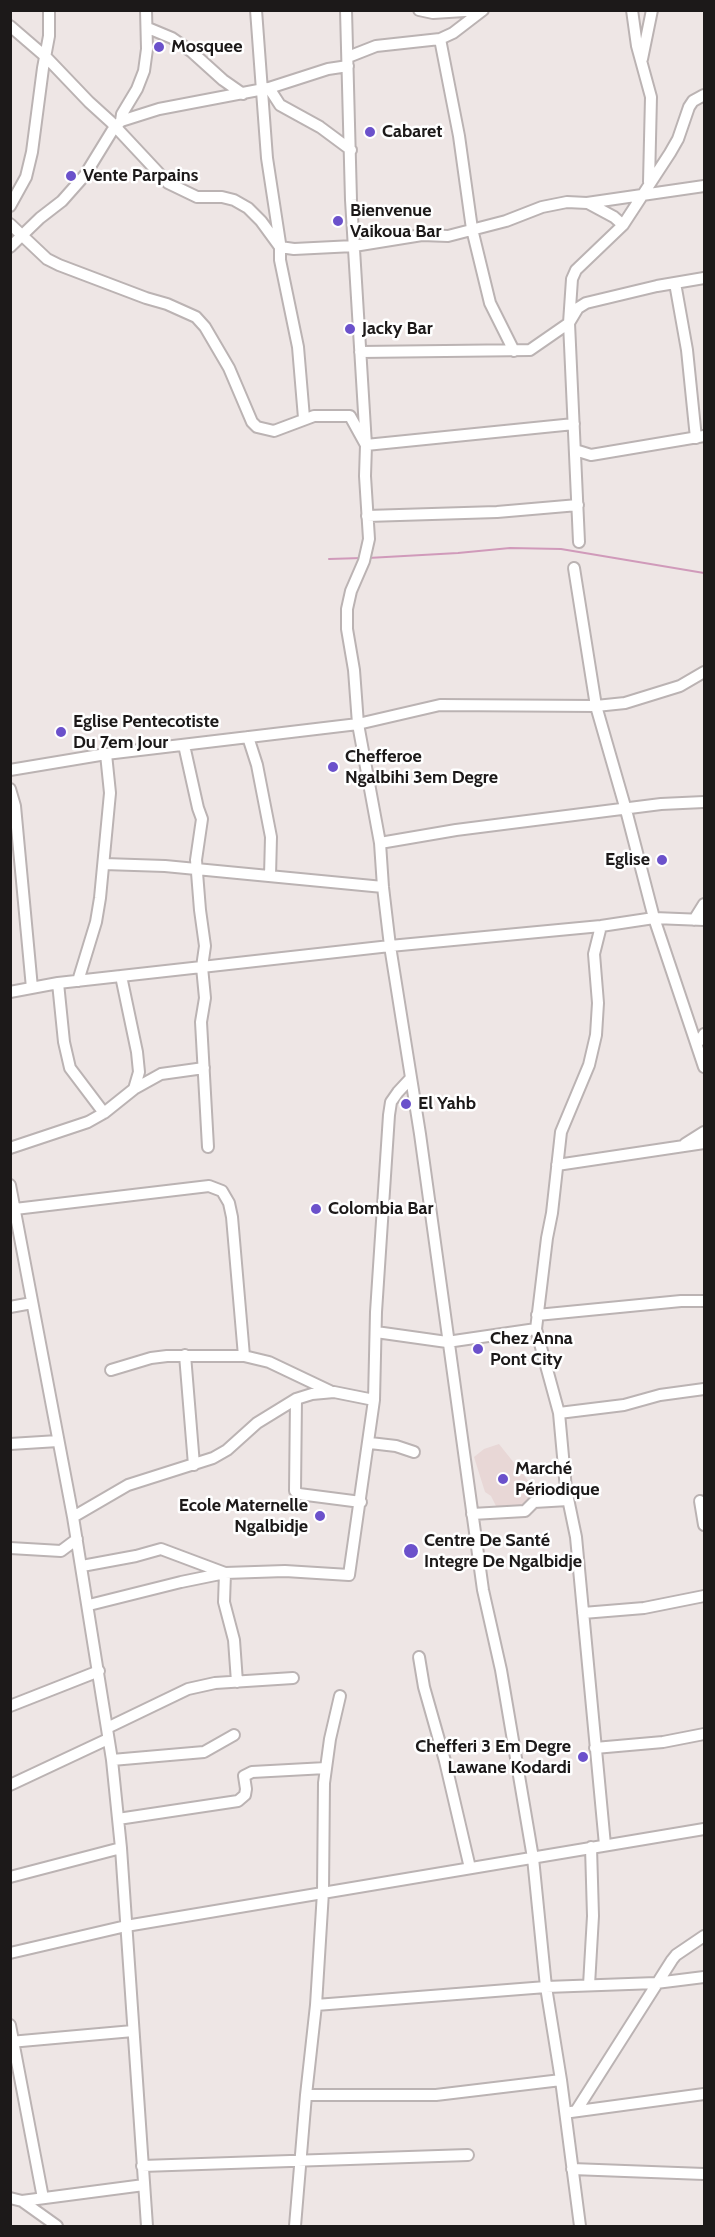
<!DOCTYPE html>
<meta charset="utf-8">
<style>
body{margin:0}
#map{position:relative;width:715px;height:2237px;overflow:hidden;background:#eee6e5;font-family:Cabin,sans-serif}
canvas{display:block}
.frame{position:absolute;inset:0;border:12px solid #1c1919;pointer-events:none}
</style>
<div id="map">
<canvas width="715" height="2237"></canvas>
<div class="frame"></div>
</div>
<script>
const ctx = document.querySelector('canvas').getContext('2d');
ctx.lineJoin = 'round';
function paint(path, color) {
  ctx.fillStyle = color;
  ctx.fill(path, 'evenodd');
}
function shape(rows) {
  const path = new Path2D();
  for (const r of rows) {
    path.moveTo(r[0], r[1]);
    for (let i = 2; i < r.length; i += 2) path.lineTo(r[i], r[i + 1]);
  }
  return path;
}
function trace(path, color, width, dash) {
  ctx.strokeStyle = color;
  ctx.lineWidth = width;
  ctx.lineCap = dash ? 'butt' : 'round';
  ctx.setLineDash(dash || []);
  ctx.stroke(path);
}
function label(font, color, halo, rows, align = 'center') {
  ctx.font = font + ' Cabin,sans-serif';
  ctx.lineWidth = 5;
  ctx.setLineDash([]);
  ctx.textBaseline = 'middle';
  ctx.strokeStyle = halo;
  ctx.fillStyle = color;
  for (const [text, x, y, turn = 0] of rows) {
    ctx.save();
    ctx.translate(x, y);
    ctx.rotate((+turn || 0) * Math.PI / 180);
    ctx.textAlign = isNaN(turn) ? turn : align;
    if (halo) ctx.strokeText(text, 0, 0);
    ctx.fillText(text, 0, 0);
    ctx.restore();
  }
}
paint(shape([
 [499,1444,530,1483,545,1486,547,1490,547,1498,524,1506,497,1508,491,1496,485,1492,474,1457,484,1449]
]), '#e8d7d6');
trace(shape([
 [368,558,458,553,510,548,561,549,704,573],
 [329,559,362,558]
]), '#d09aba', 2);
const minor = shape([
 [256,10,267,158,280,243,280,260,298,347,304,418],
 [346,10,351,200,366,445,365,476,369,539,364,561,351,591,347,609,347,629,354,670,358,724,380,843,383,887,390,946,420,1134,483,1590,501,1670,533,1858,546,1987,561,2080,580,2226],
 [419,10,433,13,480,10],
 [632,10,637,46,651,97,649,182],
 [10,26,46,57,89,102,111,122,168,183,197,197,222,197,234,200,248,208,261,221,280,247,294,249,354,246,422,235,448,236,506,221,542,207,567,202,587,203,704,186],
 [148,28,172,38,192,52,223,80,243,94],
 [440,39,459,136,472,229,490,303,514,351],
 [348,57,376,46,440,39,453,33,483,10],
 [642,59,652,10],
 [269,88,328,69,348,66],
 [121,121,122,114,137,89,144,71,147,49,146,10],
 [588,203,614,217,623,225],
 [10,206,26,177,32,152,43,68,49,36,49,10],
 [10,224,47,259,59,265,146,298,167,304,196,317,205,327,229,368,252,422,257,427,274,431,314,416,350,416,366,445,574,424],
 [10,247,40,218,62,201,85,175,112,131,121,121,159,109,269,88,280,105,320,127,351,150],
 [675,283,687,350,696,438],
 [360,352,530,350,569,323,578,308,586,303,657,286,704,278],
 [575,450,591,455,704,436],
 [367,516,497,512,578,505],
 [579,542,569,323,572,279,576,270,623,225,670,153,678,139,689,107,693,101,704,95],
 [574,568,596,706,626,810,654,918,704,1067],
 [248,737,257,765,271,837,270,876],
 [184,745,198,808,202,819,196,860,200,910,205,946,202,967,205,998,201,1022,208,1147],
 [10,770,106,754,358,724,440,705,596,706,625,703,680,686,704,672],
 [10,789,15,806,32,988],
 [380,843,456,830,661,804,704,802],
 [104,864,165,866,383,887],
 [694,920,704,904],
 [121,976,137,1052,139,1072,134,1089],
 [78,981,96,922,100,898,110,793,106,754],
 [58,983,64,1042,70,1068,104,1113],
 [10,992,58,983,390,946,601,926,654,918,704,920],
 [697,1044,704,1034],
 [685,1144,704,1132],
 [10,1148,88,1122,104,1113,134,1089,161,1074,204,1068],
 [557,1165,704,1143],
 [10,1185,73,1517,112,1760,121,1848,147,2226],
 [15,1209,209,1186,222,1191,229,1203,232,1217,244,1356],
 [10,1307,32,1303],
 [537,1315,681,1301,704,1301],
 [536,1329,547,1238,552,1213,561,1132,589,1065,596,1035,598,1003,594,954,601,926],
 [376,1332,447,1342,536,1329,559,1413,566,1489,576,1537,605,1845],
 [185,1355,194,1465],
 [111,1370,151,1358,167,1356,244,1356,269,1362,330,1391],
 [296,1399,295,1491,299,1494,361,1502],
 [559,1413,624,1405,660,1395,704,1389],
 [370,1443,396,1446,414,1452],
 [10,1444,58,1441],
 [700,1501,704,1525],
 [472,1514,525,1511,534,1502,568,1500],
 [73,1517,128,1485,213,1458,227,1450,257,1423,296,1399,312,1394,334,1392,374,1400],
 [10,1548,61,1551,77,1539],
 [82,1566,136,1556,161,1549,225,1573,224,1602,234,1640,237,1682],
 [89,1605,181,1582,225,1573,285,1571,349,1575,374,1400,376,1312,389,1115,391,1102,398,1092,411,1078],
 [583,1613,644,1608,704,1596],
 [419,1657,424,1687,445,1761,470,1868],
 [10,1706,99,1671],
 [107,1728,188,1689,215,1683,293,1678],
 [595,1748,663,1742,704,1734],
 [112,1760,204,1752,234,1735],
 [10,1785,108,1739],
 [118,1819,238,1801,245,1795,246,1789,244,1776,252,1772,326,1768],
 [10,1877,121,1848],
 [10,1953,126,1926,704,1829],
 [589,1985,593,1916,591,1847],
 [316,2005,546,1987,656,1983,704,1977],
 [10,2025,43,2198],
 [10,2042,133,2031],
 [306,2095,436,2095,561,2080],
 [576,2111,672,1960,676,1955,704,1936],
 [571,2112,704,2094],
 [142,2166,468,2155],
 [572,2169,704,2174],
 [10,2198,22,2201,144,2185],
 [22,2201,57,2226],
 [295,2226,306,2095,316,2005,323,1892,324,1783,330,1739,340,1696]
]);
trace(minor, '#bbb3b3', 14);
trace(minor, '#fff', 10);
for (const [x, y, r, color] of [
 [159,47,6,"#6b51cb"],
 [370,132,6,"#6b51cb"],
 [71,176,6,"#6b51cb"],
 [338,221,6,"#6b51cb"],
 [350,329,6,"#6b51cb"],
 [61,732,6,"#6b51cb"],
 [333,767,6,"#6b51cb"],
 [662,860,6,"#6b51cb"],
 [406,1104,6,"#6b51cb"],
 [316,1209,6,"#6b51cb"],
 [478,1349,6,"#6b51cb"],
 [503,1479,6,"#6b51cb"],
 [320,1516,6,"#6b51cb"],
 [411,1551,8,"#6b51cb"],
 [583,1757,6,"#6b51cb"]
]) {
  const dot = new Path2D();
  dot.arc(x, y, r, 0, 2 * Math.PI);
  ctx.fillStyle = color;
  ctx.fill(dot);
  trace(dot, '#fff', 2);
}
label('bold 18px', '#1c1919', '#fff', [
 ["Mosquee",171,47],
 ["Cabaret",382,132],
 ["Vente Parpains",83,176],
 ["Bienvenue",350,211],
 ["Vaikoua Bar",350,232],
 ["Jacky Bar",362,329],
 ["Eglise Pentecotiste",73,722],
 ["Du 7em Jour",73,743],
 ["Chefferoe",345,757],
 ["Ngalbihi 3em Degre",345,778],
 ["Eglise",650,860,"right"],
 ["El Yahb",418,1104],
 ["Colombia Bar",328,1209],
 ["Chez Anna",490,1339],
 ["Pont City",490,1360],
 ["Marché",515,1469],
 ["Périodique",515,1490],
 ["Ecole Maternelle",308,1506,"right"],
 ["Ngalbidje",308,1527,"right"],
 ["Centre De Santé",424,1541],
 ["Integre De Ngalbidje",424,1562],
 ["Chefferi 3 Em Degre",571,1747,"right"],
 ["Lawane Kodardi",571,1768,"right"]
], 'left');
</script>
